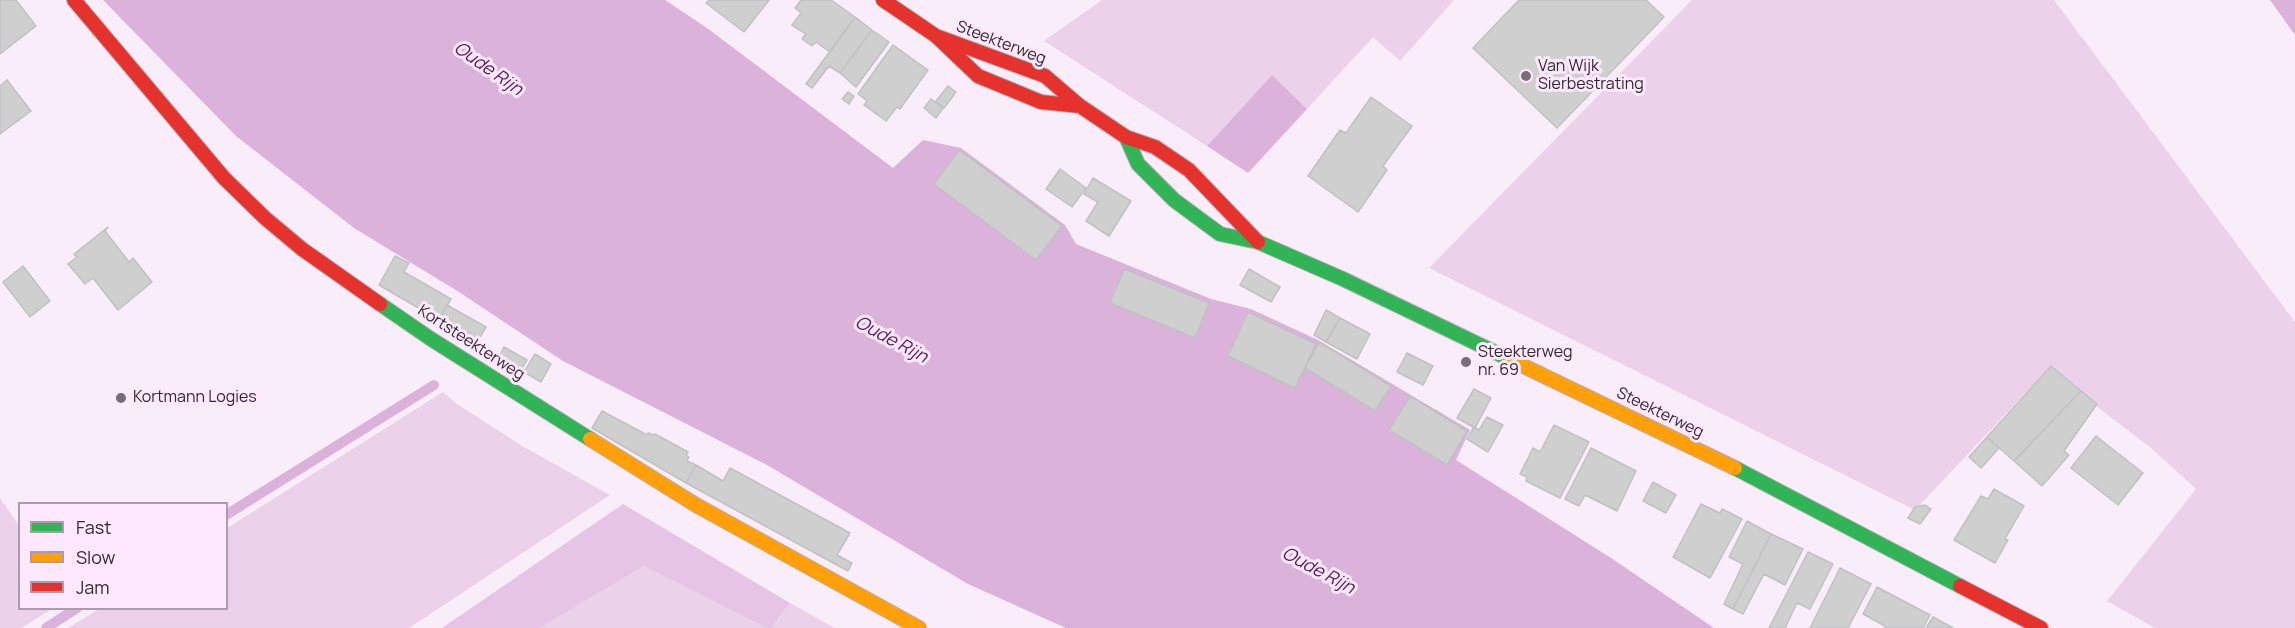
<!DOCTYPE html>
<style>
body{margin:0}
#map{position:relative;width:2295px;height:628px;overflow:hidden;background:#f9edf9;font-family:Manrope,sans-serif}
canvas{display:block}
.legend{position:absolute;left:18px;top:502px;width:210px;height:108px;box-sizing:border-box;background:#fee8fd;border:2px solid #ac9bac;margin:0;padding:8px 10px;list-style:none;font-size:18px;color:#322832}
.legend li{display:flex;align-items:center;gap:12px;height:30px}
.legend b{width:30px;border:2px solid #ac9bac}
</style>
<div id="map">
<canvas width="2295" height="628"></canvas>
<ul class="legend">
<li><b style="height:8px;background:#30b455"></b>Fast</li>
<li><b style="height:8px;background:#ff9f0a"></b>Slow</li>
<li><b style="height:8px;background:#e5322d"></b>Jam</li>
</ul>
</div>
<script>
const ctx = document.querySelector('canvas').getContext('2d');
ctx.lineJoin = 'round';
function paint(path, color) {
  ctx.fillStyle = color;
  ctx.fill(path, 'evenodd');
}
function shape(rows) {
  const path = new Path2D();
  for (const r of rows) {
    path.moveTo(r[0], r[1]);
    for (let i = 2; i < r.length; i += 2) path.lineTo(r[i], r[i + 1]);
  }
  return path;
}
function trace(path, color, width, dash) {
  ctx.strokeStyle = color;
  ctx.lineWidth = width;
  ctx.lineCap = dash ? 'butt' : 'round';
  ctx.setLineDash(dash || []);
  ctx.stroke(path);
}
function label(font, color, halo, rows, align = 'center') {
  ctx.font = font + ' Manrope,sans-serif';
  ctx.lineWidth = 6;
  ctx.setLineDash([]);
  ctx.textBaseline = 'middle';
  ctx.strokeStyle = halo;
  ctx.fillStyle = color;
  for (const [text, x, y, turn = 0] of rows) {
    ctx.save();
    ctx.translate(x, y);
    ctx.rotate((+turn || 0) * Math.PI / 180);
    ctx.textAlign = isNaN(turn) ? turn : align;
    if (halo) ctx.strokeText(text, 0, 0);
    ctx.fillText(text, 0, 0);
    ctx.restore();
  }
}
paint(shape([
 [1102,0,1454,0,1400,61,1373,37,1307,109,1271,76,1207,146,1044,41],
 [1692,0,2054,0,2295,322,2295,628,2155,628,2107,601,2196,489,2151,448,2048,369,1915,510,1429,268],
 [443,392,457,404,524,447,610,495,409,628,68,628,99,609,226,608,227,528],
 [0,498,19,526,20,608,52,609,21,628,0,628],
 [644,566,766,628,540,628],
 [790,603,835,628,771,628]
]), '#ebd2ea');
paint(shape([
 [623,504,790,603,771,628,766,628,644,566,540,628,442,628]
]), '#e6c4e6');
paint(shape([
 [103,0,665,0,707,28,893,168,923,140,961,148,1065,225,1076,244,1211,299,1251,309,1318,340,1470,430,1456,460,1611,558,1714,628,1066,628,968,584,767,465,563,361,459,292,354,228,236,136],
 [2270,0,2295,0,2295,35],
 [1272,75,1307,109,1248,173,1207,146]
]), '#dab2da');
trace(shape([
 [226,515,434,385],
 [46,628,77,608]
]), '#dab2da', 10);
const building = shape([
 [0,0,16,0,36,26,0,54,0,0],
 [709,0,769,0,744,32,706,3,709,0],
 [801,0,831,0,855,17,830,52,816,42,812,46,802,39,806,34,792,25,801,13,795,8,801,0],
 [1519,0,1646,0,1664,17,1557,128,1473,48,1519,0],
 [855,17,872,30,840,73,829,66,812,88,806,84,855,17],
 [872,30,889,42,856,87,840,73,872,30],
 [893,45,928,70,900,109,897,107,886,121,864,105,867,101,858,94,893,45],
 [7,80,31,111,0,134,0,86,7,80],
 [948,86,956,92,944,108,936,101,948,86],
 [848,92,854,96,849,104,842,99,848,92],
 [1371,97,1412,126,1383,166,1387,170,1358,212,1308,176,1340,130,1346,133,1371,97],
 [931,99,943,108,936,118,924,108,931,99],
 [959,150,1062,226,1036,260,934,184,959,150],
 [1060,169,1086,188,1072,207,1046,189,1060,169],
 [1093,178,1131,201,1109,236,1086,221,1098,202,1084,194,1093,178],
 [108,227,105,231,129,262,133,258,152,282,118,310,93,278,85,284,68,264,77,257,74,254,108,227],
 [395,256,409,263,404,272,451,299,439,320,379,285,395,256],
 [23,266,50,301,30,317,3,282,23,266],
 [1124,269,1209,303,1195,338,1110,303,1124,269],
 [1249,269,1280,287,1271,302,1240,285,1249,269],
 [447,305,486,327,479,339,440,318,447,305],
 [1326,310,1340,318,1326,342,1314,335,1326,310],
 [1248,312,1316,344,1295,388,1228,356,1248,312],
 [1340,318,1370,334,1357,359,1326,342,1340,318],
 [1319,342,1391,386,1375,411,1305,368,1319,342],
 [504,347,527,360,520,371,498,359,504,347],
 [1407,353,1433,366,1423,385,1397,372,1407,353],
 [535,354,551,364,541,382,524,372,535,354],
 [2051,366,2081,391,2014,461,1987,437,2051,366],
 [1474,389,1491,398,1475,428,1457,418,1474,389],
 [2081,391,2097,404,2064,451,2069,455,2042,486,2014,461,2081,391],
 [1410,396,1467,431,1447,465,1389,430,1410,396],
 [602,411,647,435,648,433,654,435,655,434,688,452,686,455,689,457,687,461,696,465,686,483,592,428,602,411],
 [1487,417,1503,425,1488,452,1467,439,1474,427,1479,430,1487,417],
 [1554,425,1589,442,1560,498,1526,481,1527,477,1520,474,1533,448,1540,452,1554,425],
 [2096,436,2143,473,2118,505,2071,468,2096,436],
 [1987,437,1999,448,1981,468,1969,457,1987,437],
 [1591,448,1636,471,1617,511,1585,495,1579,506,1565,499,1591,448],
 [696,465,723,481,730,468,850,533,837,555,852,563,848,571,686,483,696,465],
 [1653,482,1676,495,1666,513,1643,501,1653,482],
 [1994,489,2024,506,2005,539,2008,540,1995,563,1954,540,1981,496,1988,499,1994,489],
 [1701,504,1720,513,1722,509,1742,519,1710,578,1673,557,1701,504],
 [1925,505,1931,509,1920,524,1908,518,1915,507,1925,505],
 [1747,521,1771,534,1733,609,1724,604,1743,564,1729,557,1747,521],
 [1771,534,1803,549,1785,585,1764,574,1743,614,1733,609,1771,534],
 [1808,552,1833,564,1810,609,1797,603,1785,628,1769,628,1808,552],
 [1840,568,1871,584,1848,628,1810,628,1840,568],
 [1877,587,1930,615,1923,628,1884,628,1885,626,1863,614,1877,587],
 [1933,617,1953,628,1926,628,1933,617]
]);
paint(building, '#cfcfd0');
trace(building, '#c0c1c2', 1.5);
const fast = shape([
 [1126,137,1138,164,1174,200,1220,234,1258,242,1343,279,1509,359],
 [380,304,431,339,590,439],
 [1735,468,1960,586]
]);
const slow = shape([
 [1509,359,1735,468],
 [590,439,696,505,919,628]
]);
const jam = shape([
 [74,0,224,178,265,218,302,249,380,304],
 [883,0,936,36,978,76,1041,102,1080,106],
 [936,36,1045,76,1080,106,1126,137,1155,147,1189,170,1258,242],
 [1960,586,2041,628]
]);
trace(fast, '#b8aeb8', 16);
trace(slow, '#b8aeb8', 16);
trace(jam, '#b8aeb8', 16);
trace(fast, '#30b455', 14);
trace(slow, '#ff9f0a', 14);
trace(jam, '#e5322d', 14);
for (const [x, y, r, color] of [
 [1526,76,6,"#786d78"],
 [1466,362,6,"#786d78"],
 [121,398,6,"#786d78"]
]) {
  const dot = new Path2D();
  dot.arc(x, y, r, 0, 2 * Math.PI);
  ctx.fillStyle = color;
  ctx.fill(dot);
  trace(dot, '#fee8fd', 2);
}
label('16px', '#322832', '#fee8fd', [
 ["Steekterweg",1001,43,21],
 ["Kortsteekterweg",471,343,33],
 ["Steekterweg",1660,413,26]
]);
label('16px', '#322832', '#fee8fd', [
 ["Van Wijk",1538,67],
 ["Sierbestrating",1538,85],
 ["Steekterweg",1478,353],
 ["nr. 69",1478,371],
 ["Kortmann Logies",133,398]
], 'left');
label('italic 18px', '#5a1c5b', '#fee8fd', [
 ["Oude Rijn",488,69,35],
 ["Oude Rijn",891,340,28],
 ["Oude Rijn",1318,571,28]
]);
</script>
